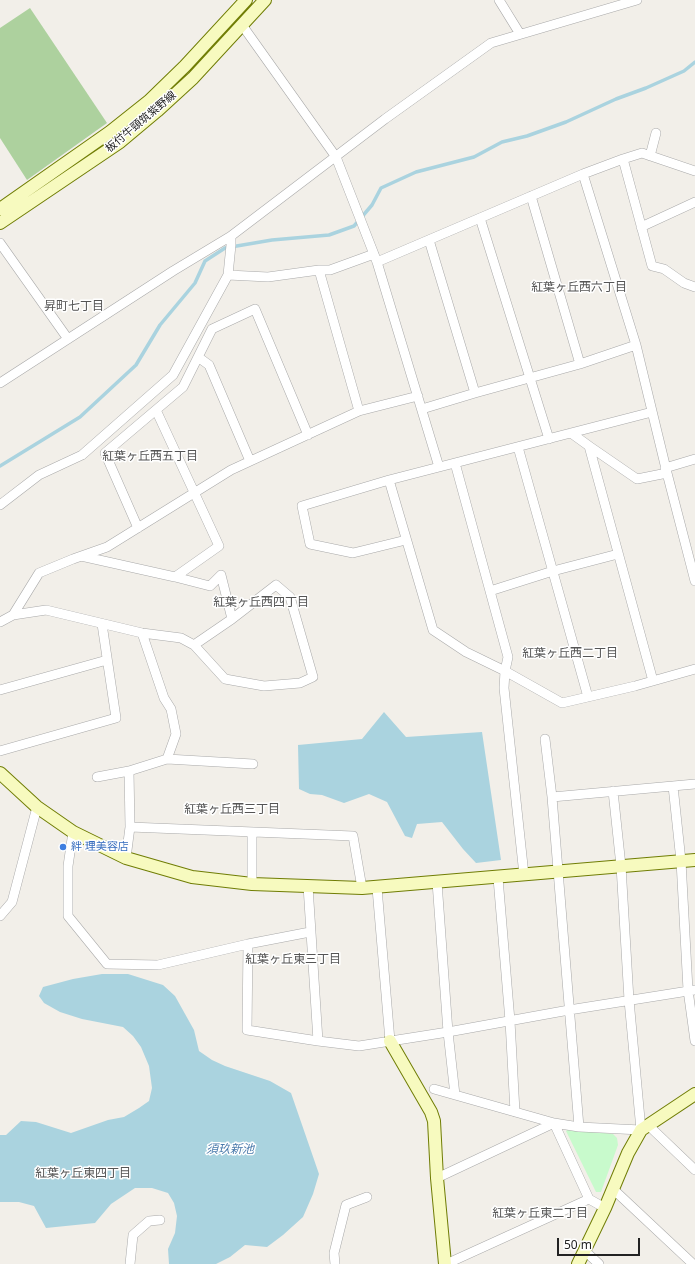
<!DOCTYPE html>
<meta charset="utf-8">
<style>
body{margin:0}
#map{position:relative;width:695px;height:1264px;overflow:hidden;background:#f2efe9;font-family:"Noto Sans",sans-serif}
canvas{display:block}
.scale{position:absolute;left:557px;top:1238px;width:83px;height:18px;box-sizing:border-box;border:2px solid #222;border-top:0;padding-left:5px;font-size:12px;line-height:14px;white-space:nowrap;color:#222;-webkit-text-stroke:3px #fff;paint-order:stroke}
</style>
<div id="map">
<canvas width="695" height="1264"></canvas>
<div class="scale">50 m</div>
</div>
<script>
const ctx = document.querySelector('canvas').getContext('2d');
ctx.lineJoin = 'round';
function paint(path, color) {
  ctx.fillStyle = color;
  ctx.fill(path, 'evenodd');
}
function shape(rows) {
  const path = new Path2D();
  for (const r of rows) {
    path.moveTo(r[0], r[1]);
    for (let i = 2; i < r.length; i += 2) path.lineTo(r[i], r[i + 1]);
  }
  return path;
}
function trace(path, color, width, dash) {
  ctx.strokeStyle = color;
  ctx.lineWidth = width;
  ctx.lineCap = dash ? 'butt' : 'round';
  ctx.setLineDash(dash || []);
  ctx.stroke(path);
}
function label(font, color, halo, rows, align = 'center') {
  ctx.font = font + ' "Noto Sans","Noto Sans JP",sans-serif';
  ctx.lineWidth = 3;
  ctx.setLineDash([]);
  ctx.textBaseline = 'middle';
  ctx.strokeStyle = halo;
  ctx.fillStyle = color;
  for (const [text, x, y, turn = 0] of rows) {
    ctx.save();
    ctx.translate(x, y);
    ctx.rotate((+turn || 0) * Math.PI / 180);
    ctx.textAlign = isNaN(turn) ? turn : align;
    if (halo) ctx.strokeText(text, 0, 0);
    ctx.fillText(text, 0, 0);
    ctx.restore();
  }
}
paint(shape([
 [30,8,107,123,27,180,0,138,0,28]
]), '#add19e');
paint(shape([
 [569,1129,613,1134,617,1138,618,1145,601,1192,596,1192,566,1131]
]), '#c8facc');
paint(shape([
 [384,712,406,737,482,732,501,860,476,863,463,849,442,822,417,824,412,838,405,836,387,802,369,794,344,803,322,795,310,794,299,789,298,745,362,739],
 [102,974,128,974,163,985,175,996,194,1030,199,1051,212,1060,225,1066,270,1081,291,1093,319,1174,313,1194,303,1217,283,1235,267,1247,245,1245,230,1257,216,1264,169,1264,168,1249,175,1233,177,1216,174,1203,168,1193,152,1188,135,1188,111,1204,95,1223,46,1228,34,1206,19,1202,0,1202,0,1135,6,1135,21,1121,36,1122,71,1133,108,1120,124,1117,139,1108,149,1101,152,1088,149,1066,141,1047,133,1036,123,1027,82,1019,60,1012,44,1003,39,996,43,987,73,979]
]), '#aad3df');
trace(shape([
 [0,466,80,417,136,365,160,325,195,283,205,261,225,248,272,240,329,235,354,226,372,205,381,188,416,172,474,157,502,142,527,136,566,122,616,99,646,88,684,71,695,62]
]), '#aad3df', 3.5);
const street = shape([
 [499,0,520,34],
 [242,25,336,157,377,262,439,467],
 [650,156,656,133],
 [623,159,642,153,695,171],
 [531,196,580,364],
 [480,218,549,439],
 [641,227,695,202],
 [429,240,475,393],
 [0,243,68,339],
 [377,262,583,174,623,159,652,266,664,269,684,283,695,287],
 [319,270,359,411],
 [228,275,268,277,319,270,330,270,374,254],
 [636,345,667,473,695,581],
 [0,383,173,271,231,236,385,119,491,43,637,0],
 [422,409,475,393,580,364,636,345,583,174],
 [571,433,589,446,653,681],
 [589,446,637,479,667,473],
 [518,447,588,697],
 [250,461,209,365,198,357,212,329,255,309,308,435],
 [455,463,508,657,505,671,504,688,524,875],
 [665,468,695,459],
 [389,480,433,630,466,652,505,671,562,703,635,686,695,669],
 [0,505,39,475,82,455,173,375,228,275,231,245,231,236],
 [138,528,105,453,183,387,198,357],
 [406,540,353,553,310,544,302,506,389,480,652,412],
 [81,556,175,577,219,546,156,410],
 [175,577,210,586,221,575,232,619],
 [490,591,553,571,618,554],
 [13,615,39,573,73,559,107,547,231,470,359,411,418,396],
 [0,622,13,615,46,610,142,633,181,638,194,645,225,679,264,686,300,683,313,677,290,597,276,585,232,619,194,645],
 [142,633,164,698,171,709,176,734,167,759],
 [0,690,107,660],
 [545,739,552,797,579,1127],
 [0,751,116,718,102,624],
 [129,771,130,827],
 [97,777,129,771,167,759,253,764],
 [673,786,681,861,688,990,695,1041],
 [552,797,695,784],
 [73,832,68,866,68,916,107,964,158,965,248,944,310,932],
 [126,858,130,827,353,836,362,888],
 [498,878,510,1021,515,1112],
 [437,882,448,1032,455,1095],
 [252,884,252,832],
 [308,886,318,1041],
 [377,888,390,1041],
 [0,916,12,902,37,807],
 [248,944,247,1030,318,1041,359,1046,448,1032,569,1010,695,990],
 [434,1089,554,1123,579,1127,641,1130,629,1000,621,866,613,791],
 [648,1125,695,1170],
 [437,1178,554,1123,589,1199,605,1208],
 [613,1189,693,1264],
 [585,1251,599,1264],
 [130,1264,133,1235,149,1221,160,1220],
 [335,1264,334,1253,346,1205,367,1197],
 [446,1264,589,1199]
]);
const secondary = shape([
 [0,209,110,132,149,101,185,66,246,0],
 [0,223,120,142,157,111,193,78,265,0],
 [0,773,37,807,73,832,126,858,192,877,252,884,362,888,695,860],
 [390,1041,431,1112,434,1121,437,1178,445,1264],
 [578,1264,605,1208,628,1153,641,1130,695,1094]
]);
trace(street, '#a9a9a9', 10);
trace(secondary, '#707d05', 14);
trace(street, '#fff', 9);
trace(secondary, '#f7fabf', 12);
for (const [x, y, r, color] of [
 [63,847,4,"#3f7fe0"]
]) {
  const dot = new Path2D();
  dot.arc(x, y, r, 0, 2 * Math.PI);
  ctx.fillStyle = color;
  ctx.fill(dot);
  trace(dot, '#fff', 1.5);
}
label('11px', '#222', '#fff', [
 ["板付牛頸筑紫野線",141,122,-40]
]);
label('11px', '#366cbe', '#fff', [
 ["絆 理美容店",71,847]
], 'left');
label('12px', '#555', '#fff', [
 ["紅葉ヶ丘西六丁目",579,288],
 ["昇町七丁目",74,307],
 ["紅葉ヶ丘西五丁目",150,457],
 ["紅葉ヶ丘西四丁目",261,603],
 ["紅葉ヶ丘西二丁目",570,654],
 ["紅葉ヶ丘西三丁目",232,810],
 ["紅葉ヶ丘東三丁目",293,960],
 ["紅葉ヶ丘東四丁目",83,1174],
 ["紅葉ヶ丘東二丁目",540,1214]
]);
label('italic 12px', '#4a7aab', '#fff', [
 ["須玖新池",230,1150]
]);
</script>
